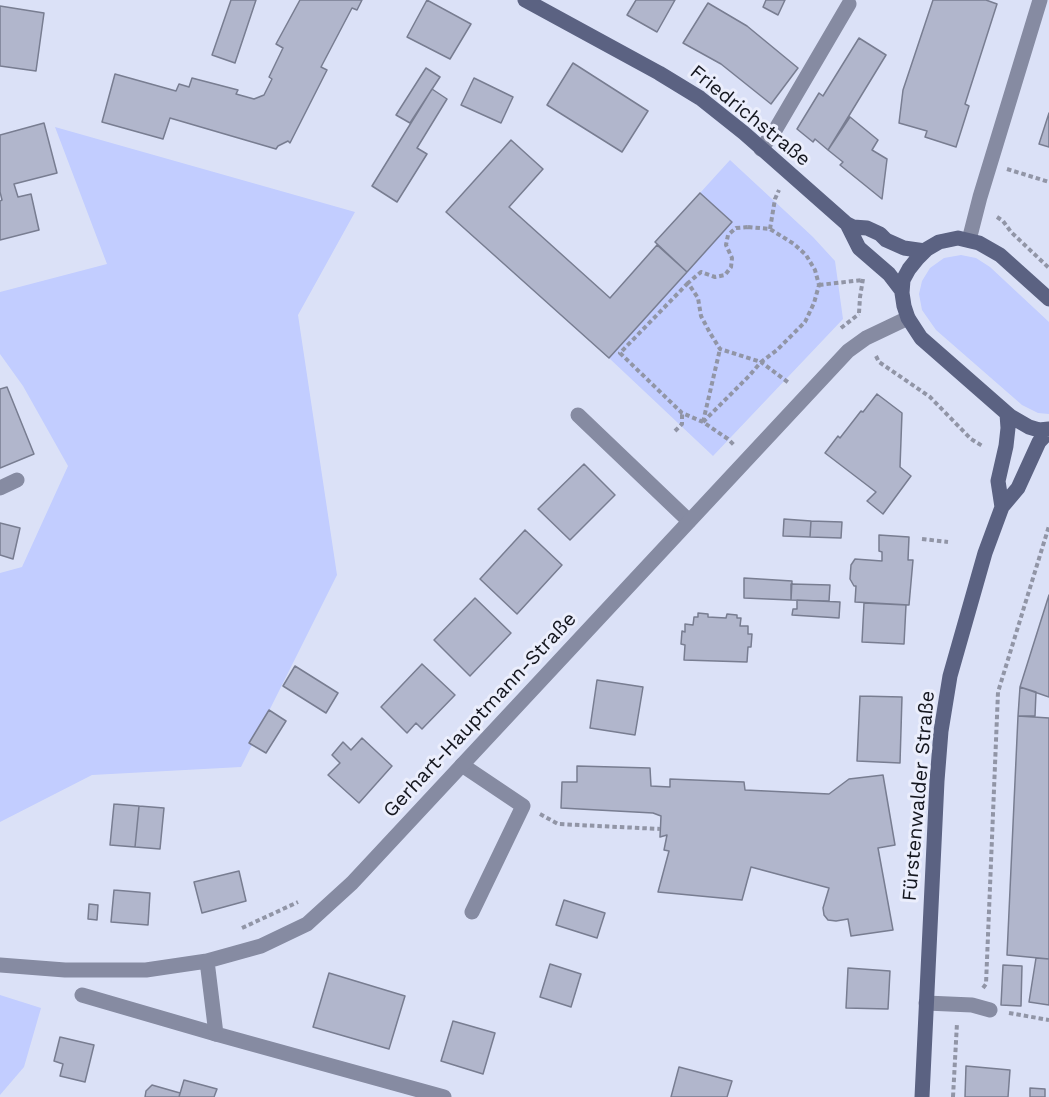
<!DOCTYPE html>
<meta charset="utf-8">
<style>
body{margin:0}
canvas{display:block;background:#dbe1f7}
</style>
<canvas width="1049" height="1097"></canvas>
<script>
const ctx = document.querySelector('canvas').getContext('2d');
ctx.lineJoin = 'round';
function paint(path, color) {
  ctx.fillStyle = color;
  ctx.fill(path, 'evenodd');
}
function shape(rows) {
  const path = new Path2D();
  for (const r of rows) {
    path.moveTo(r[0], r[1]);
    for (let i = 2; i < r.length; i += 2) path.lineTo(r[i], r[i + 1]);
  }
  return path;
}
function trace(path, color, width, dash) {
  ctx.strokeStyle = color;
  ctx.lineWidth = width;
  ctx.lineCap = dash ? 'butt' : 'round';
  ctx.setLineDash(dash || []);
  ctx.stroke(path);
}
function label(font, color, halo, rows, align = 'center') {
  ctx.font = font + ' "Work Sans",sans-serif';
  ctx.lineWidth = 6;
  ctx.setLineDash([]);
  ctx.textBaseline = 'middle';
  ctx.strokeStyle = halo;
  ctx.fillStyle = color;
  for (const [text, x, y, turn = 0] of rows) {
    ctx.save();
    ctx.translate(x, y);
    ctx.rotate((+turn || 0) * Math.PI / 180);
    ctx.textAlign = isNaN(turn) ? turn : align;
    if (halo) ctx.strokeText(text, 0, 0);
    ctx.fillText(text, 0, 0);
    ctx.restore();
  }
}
paint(shape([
 [55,127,355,212,298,315,337,575,241,767,92,775,0,822,0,573,22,567,68,466,23,386,0,354,0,292,107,264],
 [730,160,813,237,835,261,843,319,713,456,609,358,732,222,700,193],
 [961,255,976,258,990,267,1049,322,1049,414,1038,413,1022,405,936,330,922,310,919,294,922,281,930,268,944,258],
 [0,995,41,1008,24,1067,0,1095]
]), '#c2cdff');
const building = shape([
 [231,0,256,0,235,63,212,55,231,0],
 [300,0,362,0,357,10,352,8,321,67,327,70,290,143,288,141,278,146,276,149,170,118,163,139,102,122,115,74,176,91,179,84,189,87,192,78,238,90,236,94,254,99,264,95,272,79,269,77,283,48,276,44,300,0],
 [427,0,471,24,450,59,407,37,427,0],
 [636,0,675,0,657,32,627,15,636,0],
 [766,0,785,0,778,15,763,7,766,0],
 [933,0,986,0,997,4,965,104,969,106,956,147,925,137,927,131,899,123,903,90,933,0],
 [708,3,747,26,798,68,771,104,721,64,683,43,708,3],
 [0,6,44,13,36,71,0,66,0,6],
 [859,38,886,55,828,150,815,139,813,142,797,129,819,93,823,96,859,38],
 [573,63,648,111,622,152,547,105,573,63],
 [426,68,440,77,410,123,396,115,426,68],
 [474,78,513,97,501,123,461,105,474,78],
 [432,89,447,99,417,148,427,154,397,202,372,186,432,89],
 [1049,113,1049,147,1039,144,1049,113],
 [850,117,878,140,872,150,887,159,882,199,840,165,843,162,828,150,850,117],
 [44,123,57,173,14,184,18,197,31,194,39,230,0,240,0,201,2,200,0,192,0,135,44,123],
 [511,140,543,169,509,207,610,298,657,245,687,272,609,358,446,212,511,140],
 [700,193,732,222,687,272,655,242,700,193],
 [7,387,34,454,0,468,0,389,7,387],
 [877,394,902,413,900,467,911,476,883,514,867,501,876,492,825,453,838,436,840,438,861,411,863,412,877,394],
 [584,464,615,495,570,540,538,509,584,464],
 [784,519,811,521,810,537,783,536,784,519],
 [811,521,842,522,841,538,810,537,811,521],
 [0,523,20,528,13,559,0,555,0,523],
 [525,530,562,565,517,614,480,579,525,530],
 [879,535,909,537,908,560,913,560,909,605,855,602,856,586,854,586,850,579,851,565,855,559,882,561,882,552,879,551,879,535],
 [744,578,792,581,791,600,744,598,744,578],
 [791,584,830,585,829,601,791,600,791,584],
 [1049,595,1049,697,1020,687,1049,595],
 [475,598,511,633,470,676,434,640,475,598],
 [797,600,840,602,839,618,792,615,793,609,797,609,797,600],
 [864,603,906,605,904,644,862,642,864,603],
 [698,613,708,614,708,617,726,618,727,614,737,615,737,618,741,618,740,626,748,626,748,634,752,634,751,647,748,647,747,662,684,660,685,645,681,644,682,631,685,632,685,624,693,625,694,617,698,617,698,613],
 [422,664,455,695,422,729,416,723,407,733,381,707,422,664],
 [295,666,338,693,326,713,283,686,295,666],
 [597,680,643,687,635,735,590,728,597,680],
 [1020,687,1036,692,1035,716,1018,716,1020,687],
 [860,696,902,697,900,763,857,761,860,696],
 [269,710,286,721,266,753,249,743,269,710],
 [1018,716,1049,718,1049,959,1007,955,1018,716],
 [362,738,392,766,359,803,328,775,340,763,332,755,343,742,351,750,362,738],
 [577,766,650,768,651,786,670,787,670,779,744,782,745,790,829,794,849,779,883,775,895,845,878,848,893,930,851,936,848,919,836,921,828,920,824,915,823,908,829,888,751,867,742,900,658,892,669,851,664,850,667,835,660,837,661,816,653,813,561,808,562,782,577,782,577,766],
 [114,804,139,806,135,847,110,845,114,804],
 [139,806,164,808,160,849,135,847,139,806],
 [239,871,246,901,202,913,194,882,239,871],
 [114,890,150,893,148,925,111,922,114,890],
 [564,900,605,913,597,938,556,925,564,900],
 [89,904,98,905,97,920,88,919,89,904],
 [1036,958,1049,959,1049,1005,1029,1002,1036,958],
 [550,964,581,974,571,1007,540,997,550,964],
 [1003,965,1022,966,1021,1006,1001,1005,1003,965],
 [848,968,890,971,888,1009,846,1008,848,968],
 [329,973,405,996,389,1049,313,1027,329,973],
 [453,1021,495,1033,483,1074,441,1061,453,1021],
 [60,1037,94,1045,85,1082,60,1076,63,1064,54,1061,60,1037],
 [966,1066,1010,1070,1008,1097,965,1097,966,1066],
 [679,1067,732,1081,727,1097,671,1097,679,1067],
 [184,1080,217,1089,214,1097,179,1097,184,1080],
 [152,1085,180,1093,179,1097,145,1097,146,1091,152,1085],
 [1030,1088,1045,1089,1045,1097,1030,1097,1030,1088]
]);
paint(building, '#b1b6cc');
trace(building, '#787d91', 1.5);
trace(shape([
 [1007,169,1049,182],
 [997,217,1003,221,1011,232,1049,268],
 [748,227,770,229,794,244,806,255,815,270,819,285,814,303,805,322,777,350,761,362,720,349,710,333,701,316,698,298,688,283,701,272,715,277,725,275,731,267,732,258,726,245,728,235,736,228,748,227],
 [770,229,775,199,779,190],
 [688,283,620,353,682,413,703,422,728,439,734,445],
 [819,285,862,280],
 [859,313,860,297,863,279],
 [841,328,859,314],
 [876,356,879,362,930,397,971,439,984,447],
 [703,422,749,376,761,362,789,383],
 [703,422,720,349],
 [675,431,682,424,682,413],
 [922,539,948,542],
 [540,814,558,824,660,829],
 [242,928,298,902],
 [983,988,986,984,998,692,1049,526],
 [1009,1013,1049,1020],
 [953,1097,957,1023]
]), '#9195a6', 4, [4.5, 3]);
trace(shape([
 [761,149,774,132,849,4],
 [578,415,689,521],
 [0,488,17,480],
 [462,765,523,806,472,912],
 [82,995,216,1034],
 [926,1003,972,1005,990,1010]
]), '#868ba2', 15);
trace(shape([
 [969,240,980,197,1040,0],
 [207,961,216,1034,444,1097],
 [0,965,65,970,146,970,207,961,261,946,307,924,352,883,848,351,866,338,908,318]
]), '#868ba2', 15);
trace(shape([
 [525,0,659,73,700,98,744,133,847,224,859,248,889,274,902,291],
 [847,224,853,227,867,228,880,234,886,240,904,248,925,251],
 [1049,299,1000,255,979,243,958,238,939,242,927,249,917,259,909,269,903,280,902,293,904,306,908,318,921,338,1010,416,1029,427,1039,430,1049,429],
 [1002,507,998,481,1006,446,1008,428,1007,414],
 [922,1097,937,781,941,731,950,676,985,553,1002,507,1018,488,1039,442,1049,431]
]), '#5b6282', 15);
label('20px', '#14161e', '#ebeefc', [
 ["Friedrichstraße",750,116,39],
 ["Gerhart-Hauptmann-Straße",480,715,-47],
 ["Fürstenwalder Straße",919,796,-85]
]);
</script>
